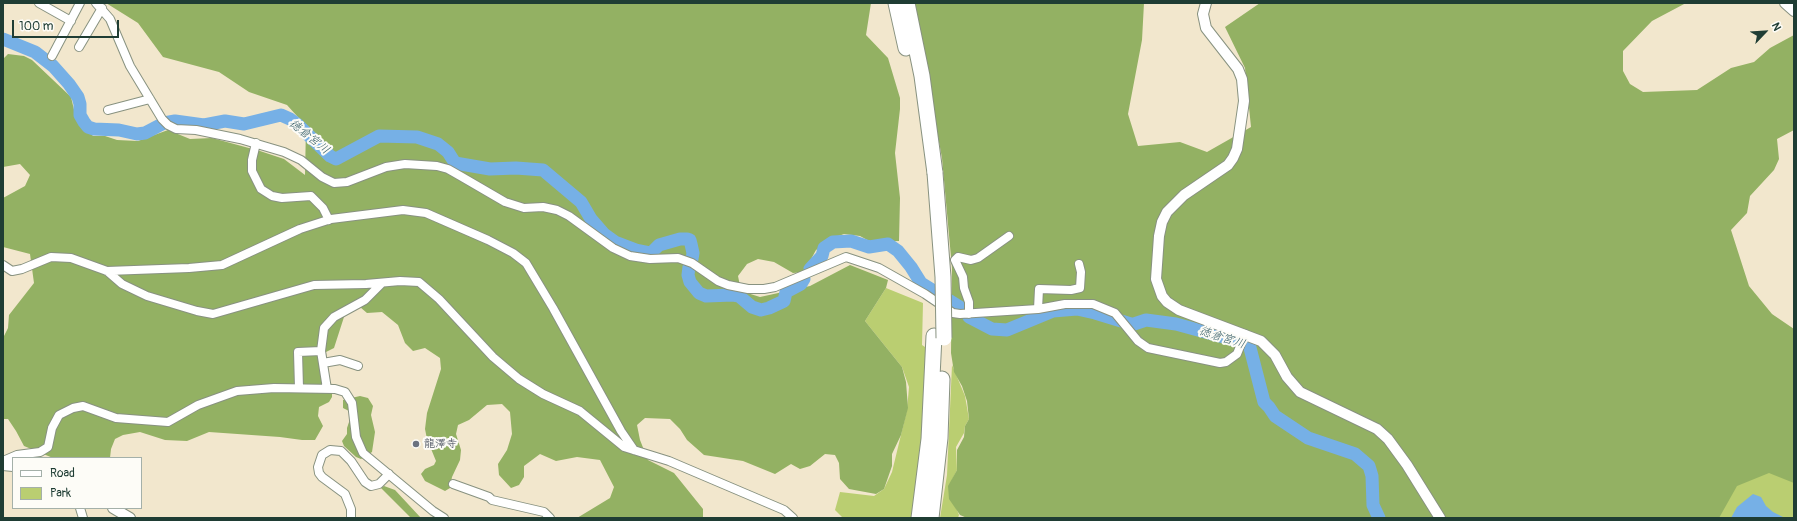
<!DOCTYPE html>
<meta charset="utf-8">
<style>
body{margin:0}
#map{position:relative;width:1797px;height:521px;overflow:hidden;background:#f2e7cd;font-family:Pangolin,sans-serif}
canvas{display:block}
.frame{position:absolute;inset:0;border:4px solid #1f3d34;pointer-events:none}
.legend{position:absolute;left:12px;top:457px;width:130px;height:52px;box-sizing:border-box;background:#fdfcf7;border:1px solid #a4b0a9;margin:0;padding:5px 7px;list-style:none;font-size:12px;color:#1f3d34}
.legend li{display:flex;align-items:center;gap:8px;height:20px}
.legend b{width:20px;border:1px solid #a4b0a9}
.north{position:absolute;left:1745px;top:12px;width:40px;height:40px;-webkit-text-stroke:3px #fdfcf7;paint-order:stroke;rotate:65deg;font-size:11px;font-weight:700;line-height:16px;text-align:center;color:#1f3d34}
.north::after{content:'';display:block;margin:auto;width:14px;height:18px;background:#1f3d34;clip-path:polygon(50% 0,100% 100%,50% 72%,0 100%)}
.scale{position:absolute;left:12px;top:20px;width:107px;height:18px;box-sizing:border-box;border:2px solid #1f3d34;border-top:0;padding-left:5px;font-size:12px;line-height:14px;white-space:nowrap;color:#1f3d34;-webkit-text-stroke:3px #fdfcf7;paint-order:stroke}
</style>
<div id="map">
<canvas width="1797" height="521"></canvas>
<div class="frame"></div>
<ul class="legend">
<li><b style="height:5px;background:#fff"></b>Road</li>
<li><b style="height:11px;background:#bace71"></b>Park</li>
</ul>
<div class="north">N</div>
<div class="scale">100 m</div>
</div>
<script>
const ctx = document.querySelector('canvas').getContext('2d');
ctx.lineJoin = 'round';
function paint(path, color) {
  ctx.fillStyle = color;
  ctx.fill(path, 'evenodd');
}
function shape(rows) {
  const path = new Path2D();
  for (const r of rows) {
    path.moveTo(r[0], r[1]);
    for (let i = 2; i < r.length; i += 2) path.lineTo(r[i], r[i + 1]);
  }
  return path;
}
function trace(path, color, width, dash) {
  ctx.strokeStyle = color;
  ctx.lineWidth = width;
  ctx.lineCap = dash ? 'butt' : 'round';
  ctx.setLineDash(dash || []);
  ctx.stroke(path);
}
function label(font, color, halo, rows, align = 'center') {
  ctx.font = font + ' Pangolin,"Klee One",sans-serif';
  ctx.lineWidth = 4;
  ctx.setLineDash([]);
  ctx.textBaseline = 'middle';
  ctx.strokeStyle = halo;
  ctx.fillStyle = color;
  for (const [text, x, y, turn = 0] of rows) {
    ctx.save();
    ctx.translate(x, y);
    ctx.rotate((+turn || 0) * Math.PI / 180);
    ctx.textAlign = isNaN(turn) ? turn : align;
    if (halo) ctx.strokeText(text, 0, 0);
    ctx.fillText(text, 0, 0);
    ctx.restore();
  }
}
paint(shape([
 [886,288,923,303,922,345,928,349,927,392,912,518,843,518,835,510,840,492,874,496,884,489,892,472,907,410,909,387,902,367,865,321],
 [952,365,965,396,969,419,965,426,964,433,956,447,957,470,952,480,953,500,959,515,958,518,940,518,947,475],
 [1761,469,1794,477,1794,518,1704,518,1722,478]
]), '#bace71');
paint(shape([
 [106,3,871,3,866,35,888,58,900,98,900,109,895,153,900,198,899,241,871,242,860,236,844,234,833,238,816,250,804,272,793,273,774,262,758,259,747,264,738,276,741,291,760,297,810,286,850,265,888,280,886,288,865,321,902,367,906,382,908,408,901,435,892,454,892,466,884,489,876,494,849,489,840,479,839,463,835,455,825,454,810,466,800,469,791,464,775,474,743,461,704,455,687,440,680,429,670,419,645,418,637,425,640,440,648,460,674,473,703,509,703,518,577,518,610,498,614,487,600,460,577,457,556,461,540,454,524,466,524,477,519,485,511,488,499,475,498,464,507,450,512,434,510,412,502,404,487,405,469,420,458,425,456,434,461,450,460,460,452,477,450,488,445,491,425,481,421,474,425,469,434,465,436,461,427,439,425,429,427,413,441,369,440,358,425,348,413,351,405,343,398,325,382,312,367,313,360,307,352,306,346,311,344,317,334,348,326,352,327,363,323,370,332,385,332,397,329,402,319,407,318,416,323,426,315,440,302,440,280,437,209,432,187,441,165,440,140,432,123,435,115,439,111,449,110,458,53,458,24,446,16,431,8,419,3,419,3,338,8,328,9,315,34,283,30,254,3,247,3,198,25,186,30,175,20,164,3,167,3,59,8,54,24,56,32,60,71,97,75,114,80,122,93,136,105,136,117,140,138,141,168,130,190,139,212,138,260,151,284,159,305,175,306,126,287,105,249,92,219,72,163,57,138,23],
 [913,3,1144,3,1142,40,1128,114,1138,146,1180,142,1207,152,1251,127,1245,68,1225,27,1260,3,1686,3,1652,21,1623,51,1623,71,1630,84,1643,92,1697,90,1731,68,1754,62,1770,48,1794,35,1794,130,1777,139,1779,159,1774,170,1750,196,1747,213,1731,230,1749,286,1772,314,1794,329,1794,483,1769,473,1737,486,1719,518,967,518,960,515,949,499,948,486,957,470,957,450,964,437,965,426,969,419,967,401,962,386,954,372,951,353,952,268,942,158],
 [360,396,368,398,373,406,371,415,375,432,372,452,361,459,356,457,344,446,342,441,347,434,347,428,350,419,349,411,343,408,343,400],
 [384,486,395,490,421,518,411,518,381,488]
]), '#93b163');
paint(shape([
 [1753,494,1761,497,1766,506,1773,512,1785,518,1731,518,1737,507]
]), '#76b0e6');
trace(shape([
 [3,39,35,52,53,66,69,84,78,97,80,104,80,115,84,122,88,127,94,129,119,130,137,134,145,133,164,123,175,121,204,125,225,121,244,124,281,115,290,119,297,124,330,156,336,159,379,136,417,137,438,144,448,152,455,163,490,169,516,168,543,170,581,202,591,219,604,234,615,242,636,250,651,253,659,245,680,239,687,239,690,240,691,244,693,253,692,259],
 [689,267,688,275,690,282,699,293,706,296,733,295,739,296,752,307,761,310,769,308,784,301,786,292,801,284,804,279],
 [810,269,822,256,824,248,833,242,851,241,869,247,888,244,898,251,911,267,921,283,963,309],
 [969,317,992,329,1007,330,1053,311,1077,309,1095,313,1131,324,1134,324,1146,320,1176,324,1249,344,1264,402,1269,407,1275,416,1308,438,1355,454,1369,466,1372,476,1373,505,1379,518]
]), '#76b0e6', 13);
const minor = shape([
 [39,3,71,21],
 [96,3,110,19,130,66,162,119,168,125,176,129,196,130,240,139,284,152,301,160,322,177,334,183,347,182,386,167,405,164,437,166,448,169,462,177,505,202,524,208,543,207,557,210,569,216,613,248,630,256,650,259,678,258,692,263,718,281,728,285,748,289,764,289,775,287,846,257,879,268,925,294,953,313,960,314,1038,309,1065,304,1093,304,1115,313,1138,341,1148,348,1220,363,1226,362,1237,354,1245,334],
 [79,47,102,8],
 [52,56,80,3],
 [108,110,150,99],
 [256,143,252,160,252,171,261,189,272,196,282,198,311,196,323,208,329,220],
 [3,265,12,271,22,269,51,257,71,258,107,271,122,284,147,296,197,311,213,314,314,285,366,284,400,281,419,282,439,299,493,357,519,379,543,394,580,411,624,447,669,461,784,510,793,518],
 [107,271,189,268,222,265,300,229,331,219,403,210,426,213,488,240,513,253,526,263,553,308,621,431,634,450],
 [1038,309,1039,289,1071,290,1080,288,1081,272,1079,264],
 [969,314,969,302,964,288,963,277,955,260,958,257,971,260,978,258,1009,236],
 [321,351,324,328,334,317,365,300,382,283],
 [323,363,340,360,358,366],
 [299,388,298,352,321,351,327,389],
 [3,461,17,455,40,452,48,447,52,428,59,415,73,408,83,406,116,418,168,422,198,405,237,391,274,388,335,389,345,392,352,403,356,437,363,453,433,511,444,518],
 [453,484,489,497,492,500,544,512,550,518],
 [80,508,83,518],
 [351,518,351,509,345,494,322,477,319,473,318,467,322,455,330,450,341,451,351,461,365,482,371,486,379,484,389,474]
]);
const tertiary = shape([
 [1206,3,1203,14,1206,28,1238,69,1242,79,1244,101,1237,149,1233,158,1228,165,1184,195,1167,212,1162,222,1159,236,1156,279,1162,296,1167,302,1179,310,1261,341,1275,355,1287,377,1300,392,1377,429,1388,439,1407,465,1440,518],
 [1785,3,1794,11],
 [3,465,13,466],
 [113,508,130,518]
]);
const motorway = shape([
 [896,3,906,48],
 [907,3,922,76,935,173],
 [919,518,929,439,934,336],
 [931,518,940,438,942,379]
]);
trace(minor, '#889280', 10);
trace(tertiary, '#889280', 12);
trace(motorway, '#889280', 17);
trace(minor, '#fff', 8);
trace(tertiary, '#fff', 10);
trace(motorway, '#fff', 15);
const motorwayBridge = shape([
 [935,173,943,277,944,338]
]);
trace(motorwayBridge, '#889280', 17, []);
trace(motorwayBridge, '#fff', 15);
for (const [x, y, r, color] of [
 [416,444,4,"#6b7280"]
]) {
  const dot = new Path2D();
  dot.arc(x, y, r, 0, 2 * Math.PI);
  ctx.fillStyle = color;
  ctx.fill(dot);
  trace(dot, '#fdfcf7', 1.5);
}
label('bold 11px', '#5b616d', '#fdfcf7', [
 ["龍澤寺",424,444]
], 'left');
label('italic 12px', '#396069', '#fdfcf7', [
 ["徳倉宮川",309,137,39],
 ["徳倉宮川",1222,338,18]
]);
</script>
